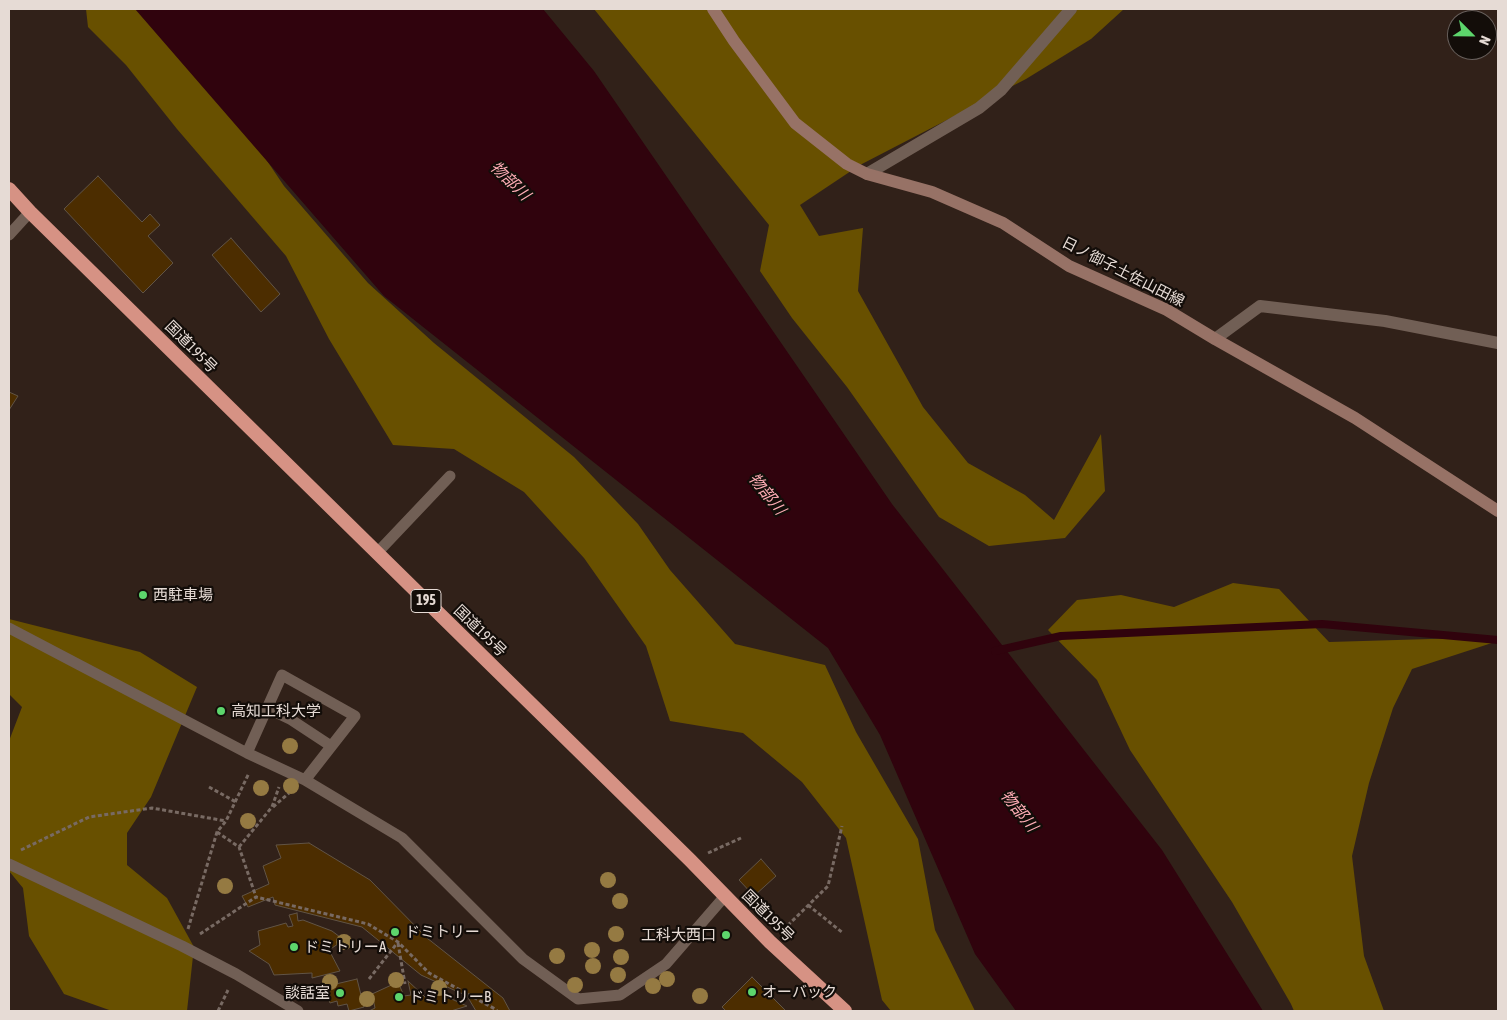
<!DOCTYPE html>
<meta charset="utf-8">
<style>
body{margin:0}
#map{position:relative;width:1507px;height:1020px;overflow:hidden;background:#312119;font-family:"Asap Condensed",sans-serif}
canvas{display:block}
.frame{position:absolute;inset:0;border:10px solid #e6dbd5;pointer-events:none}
.north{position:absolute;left:1447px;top:10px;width:50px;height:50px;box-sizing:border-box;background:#130d09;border:1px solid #675f5b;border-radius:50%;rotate:113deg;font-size:14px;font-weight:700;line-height:20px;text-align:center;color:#e6dbd5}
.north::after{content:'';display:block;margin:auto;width:18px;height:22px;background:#5dd56c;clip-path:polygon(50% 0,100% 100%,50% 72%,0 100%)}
</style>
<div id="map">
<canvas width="1507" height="1020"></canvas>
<div class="frame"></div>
<div class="north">N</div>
</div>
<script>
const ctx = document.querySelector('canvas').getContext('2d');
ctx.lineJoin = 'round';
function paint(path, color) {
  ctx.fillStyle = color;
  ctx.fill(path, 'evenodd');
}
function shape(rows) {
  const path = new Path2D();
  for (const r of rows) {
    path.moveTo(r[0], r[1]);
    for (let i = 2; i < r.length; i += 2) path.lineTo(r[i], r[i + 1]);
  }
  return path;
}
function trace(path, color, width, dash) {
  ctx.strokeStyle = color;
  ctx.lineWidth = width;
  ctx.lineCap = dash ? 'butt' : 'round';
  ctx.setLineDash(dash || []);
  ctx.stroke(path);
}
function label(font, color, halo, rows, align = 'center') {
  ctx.font = font + ' "Asap Condensed","Noto Sans JP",sans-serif';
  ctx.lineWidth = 4.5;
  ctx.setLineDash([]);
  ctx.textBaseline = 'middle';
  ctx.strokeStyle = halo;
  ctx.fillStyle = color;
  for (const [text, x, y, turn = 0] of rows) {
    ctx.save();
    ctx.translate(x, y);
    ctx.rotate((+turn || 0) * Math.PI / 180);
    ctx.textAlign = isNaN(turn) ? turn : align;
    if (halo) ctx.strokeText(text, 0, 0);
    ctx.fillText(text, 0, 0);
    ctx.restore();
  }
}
paint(shape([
 [86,9,156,9,223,95,284,186,368,283,434,343,574,457,638,524,670,570,735,644,825,665,856,732,918,839,935,930,975,1011,891,1011,882,1000,846,838,802,782,743,733,670,721,646,646,584,558,524,492,454,449,393,445,329,339,286,256,177,129,126,65,88,27],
 [594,9,1124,9,1091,39,1026,79,860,165,800,205,819,236,863,228,858,291,923,407,968,463,1025,495,1054,520,1101,434,1105,491,1065,538,989,546,939,517,847,387,792,318,760,271,769,225],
 [1233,583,1279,589,1329,642,1498,637,1498,641,1412,669,1393,708,1369,783,1352,856,1364,956,1384,1011,1294,1011,1291,1004,1232,902,1130,750,1097,680,1048,630,1077,600,1121,595,1174,607],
 [9,619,140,652,197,687,151,797,127,833,127,865,167,898,194,947,187,1011,112,1011,64,994,29,936,23,888,9,871,9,741,22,707,9,694]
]), '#685000');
paint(shape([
 [135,9,543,9,594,71,892,504,1162,850,1263,1011,1016,1011,975,954,880,735,828,648,384,296]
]), '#30030d');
trace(shape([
 [995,651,1061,636,1322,624,1498,640]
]), '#30030d', 8);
const building = shape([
 [98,176,142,222,150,214,160,225,148,236,173,263,143,293,64,209,98,176],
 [231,238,280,294,261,312,212,255,231,238],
 [9,392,18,396,9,410,9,392],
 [309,843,370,880,427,938,503,998,510,1011,476,1011,467,996,421,975,362,927,275,905,273,897,248,907,242,896,269,884,263,866,281,858,276,845,309,843],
 [761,859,776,876,754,896,739,880,761,859],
 [297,913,298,921,303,920,332,931,344,940,329,950,340,971,312,978,312,973,274,975,269,964,249,951,260,945,258,931,286,923,288,927,293,926,289,915,297,913],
 [752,977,786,1011,726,1011,722,1007,752,977],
 [357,979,364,1007,349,1011,347,1004,338,1006,337,1001,330,1003,328,998,322,1000,319,988,357,979],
 [408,981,425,997,443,993,445,996,467,1006,451,1011,369,1011,375,1008,372,994,398,982,404,996,411,995,408,981]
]);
paint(building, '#4c2d00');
trace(building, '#615446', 1);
trace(shape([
 [209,787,236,802],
 [273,807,289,793],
 [217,832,239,847,256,897],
 [239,847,272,807,279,787],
 [21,850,89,817,152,808,226,821],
 [708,853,741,838],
 [808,905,843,933],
 [188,929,217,832,226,821,249,773],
 [783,930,828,886,842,826],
 [200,934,256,897,368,924,398,942,429,973,495,1009,497,1011],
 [398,943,405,984],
 [369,979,398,942],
 [218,1011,228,990]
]), '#786a63', 3, [4, 2.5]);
trace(shape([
 [9,235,30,212],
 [377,553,450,476],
 [9,628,247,753,305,780,402,838,523,959,578,999,620,995,666,964,725,896],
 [267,708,290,719,331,746],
 [247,753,282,675,355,716,305,780],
 [9,864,182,946,236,974,298,1011]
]), '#715f55', 11);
trace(shape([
 [867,174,979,108,1001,90,1071,9],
 [1215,339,1260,306,1385,321,1498,343]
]), '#715f55', 12);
trace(shape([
 [713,9,734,41,795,123,847,164,867,174,932,192,1003,223,1069,266,1167,310,1215,339,1355,418,1498,511]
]), '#977266', 12);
trace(shape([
 [9,189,30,212,690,860,770,942,845,1011]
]), '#d69284', 14);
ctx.fillStyle = '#957a42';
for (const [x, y] of [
 [290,746],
 [291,786],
 [261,788],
 [248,821],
 [608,880],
 [225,886],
 [620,901],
 [616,934],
 [344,942],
 [592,950],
 [557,956],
 [621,957],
 [593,966],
 [618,975],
 [667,979],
 [396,980],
 [330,982],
 [575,985],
 [653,986],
 [439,988],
 [700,996],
 [367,999]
]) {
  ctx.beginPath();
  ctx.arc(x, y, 8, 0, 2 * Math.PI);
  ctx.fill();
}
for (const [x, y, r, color] of [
 [143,595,5,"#5dd56c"],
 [221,711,5,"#5dd56c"],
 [395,932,5,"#5dd56c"],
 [726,935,5,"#5dd56c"],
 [294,947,5,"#5dd56c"],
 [752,992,5,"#5dd56c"],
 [340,993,5,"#5dd56c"],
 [399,997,5,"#5dd56c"]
]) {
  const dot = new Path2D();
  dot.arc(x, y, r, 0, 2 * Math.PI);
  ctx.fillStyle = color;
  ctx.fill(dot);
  trace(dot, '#130d09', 2);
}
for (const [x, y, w] of [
 [426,601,30]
]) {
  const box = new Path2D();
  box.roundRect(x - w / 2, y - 11.5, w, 23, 4);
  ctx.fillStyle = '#130d09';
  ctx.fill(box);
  trace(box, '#e6dbd5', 1);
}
label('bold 14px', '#e6dbd5', null, [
 ["195",426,601]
]);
label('15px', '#e6dbd5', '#130d09', [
 ["日ノ御子土佐山田線",1123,272,27],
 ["国道195号",191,347,45],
 ["国道195号",480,631,44],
 ["国道195号",768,916,45]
]);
label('15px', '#e6dbd5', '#130d09', [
 ["西駐車場",153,595],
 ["高知工科大学",231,711],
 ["ドミトリー",405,932],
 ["工科大西口",716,935,"right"],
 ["ドミトリーA",304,947],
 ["オーバック",762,992],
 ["談話室",330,993,"right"],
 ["ドミトリーB",409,997]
], 'left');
label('italic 16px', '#ffadb6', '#130d09', [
 ["物部川",510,181,44],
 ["物部川",767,494,51],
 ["物部川",1019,811,51]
]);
</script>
